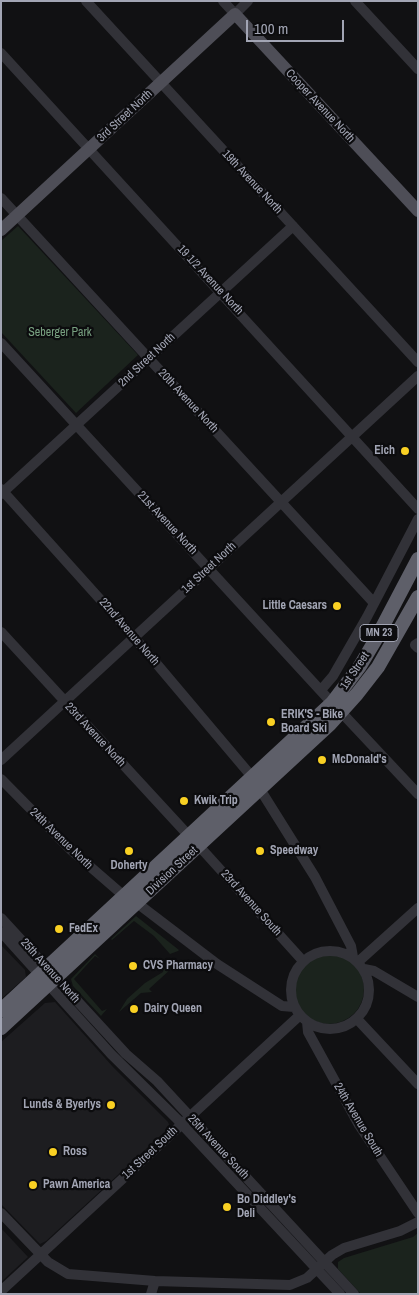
<!DOCTYPE html>
<style>
body{margin:0}
#map{position:relative;width:419px;height:1295px;overflow:hidden;background:#111113;font-family:"Archivo Narrow",sans-serif}
canvas{display:block}
.frame{position:absolute;inset:0;border:2px solid #a2a5b4;pointer-events:none}
.scale{position:absolute;left:246px;top:20px;width:98px;height:22px;box-sizing:border-box;border:2px solid #a2a5b4;border-top:0;padding-left:6px;font-size:15px;line-height:18px;white-space:nowrap;color:#a2a5b4;-webkit-text-stroke:4px #0c0c0e;paint-order:stroke}
</style>
<div id="map">
<canvas width="419" height="1295"></canvas>
<div class="frame"></div>
<div class="scale">100 m</div>
</div>
<script>
const ctx = document.querySelector('canvas').getContext('2d');
ctx.lineJoin = 'round';
function paint(path, color) {
  ctx.fillStyle = color;
  ctx.fill(path, 'evenodd');
}
function shape(rows) {
  const path = new Path2D();
  for (const r of rows) {
    if (r.length === 3) {
      path.moveTo(r[0] + r[2], r[1]);
      path.arc(r[0], r[1], r[2], 0, 2 * Math.PI);
      continue;
    }
    path.moveTo(r[0], r[1]);
    for (let i = 2; i < r.length; i += 2) path.lineTo(r[i], r[i + 1]);
  }
  return path;
}
function trace(path, color, width, dash) {
  ctx.strokeStyle = color;
  ctx.lineWidth = width;
  ctx.lineCap = dash ? 'butt' : 'round';
  ctx.setLineDash(dash || []);
  ctx.stroke(path);
}
function label(font, color, halo, rows, align = 'center') {
  ctx.font = font + ' "Archivo Narrow",sans-serif';
  ctx.lineWidth = 4.5;
  ctx.setLineDash([]);
  ctx.textBaseline = 'middle';
  ctx.strokeStyle = halo;
  ctx.fillStyle = color;
  for (const [text, x, y, turn = 0] of rows) {
    ctx.save();
    ctx.translate(x, y);
    ctx.rotate((+turn || 0) * Math.PI / 180);
    ctx.textAlign = isNaN(turn) ? turn : align;
    if (halo) ctx.strokeText(text, 0, 0);
    ctx.fillText(text, 0, 0);
    ctx.restore();
  }
}
paint(shape([
 [1,945,25,970,26,977,1,999],
 [55,1002,113,1067,168,1122,170,1127,46,1241,40,1244,1,1204,1,1042,45,1003],
 [1,1228,28,1257,1,1282]
]), '#1d1d20');
paint(shape([
 [18,226,138,355,76,413,1,332,1,241],
 [136,916,179,950,178,951,170,954,154,936,134,921,112,940,111,939],
 [95,954,100,959,95,956,74,979,102,1011,107,1009,101,1016,73,986,71,979],
 [329,989,35],
 [165,962,172,968,149,989,152,992,141,993,119,1012,127,999,145,983,163,972],
 [418,1233,418,1294,361,1294,338,1269,338,1262,344,1258,413,1237]
]), '#1b231d');
trace(shape([
 [86,1,418,362],
 [223,1,235,14,248,1],
 [355,1,418,69],
 [1,53,418,509],
 [1,198,374,603],
 [1,343,332,703],
 [1,489,134,637,253,778,315,877,351,946,353,957],
 [1,494,293,226],
 [1,632,189,836],
 [418,643,415,645,418,648],
 [321,690,333,676,367,617,418,519],
 [341,712,418,794],
 [1,760,418,376],
 [1,779,71,850,124,896],
 [199,846,303,961],
 [137,903,217,964,282,1006,294,1007],
 [1,918,126,1054,157,1081,354,1294],
 [1,932,111,1054,177,1119,340,1294],
 [330,990,39],
 [358,962,418,908],
 [364,969,374,971,418,997],
 [357,1019,418,1084],
 [307,1022,308,1032,359,1125,418,1213],
 [1,1213,48,1262,68,1274,155,1281,290,1285,307,1278,332,1255,344,1248,400,1231,418,1222],
 [1,1291,299,1016],
 [151,1294,155,1281]
]), '#323238', 10);
trace(shape([
 [1,230,235,14,418,211]
]), '#4e4e57', 12);
trace(shape([
 [1,1010,332,703,360,666,376,639,418,559],
 [1,1028,330,724,357,694,378,667,418,597]
]), '#5e5f69', 14);
for (const [x, y, r, color] of [
 [405,451,5,"#f9d023"],
 [337,606,5,"#f9d023"],
 [271,722,5,"#f9d023"],
 [322,760,5,"#f9d023"],
 [184,801,5,"#f9d023"],
 [129,851,5,"#f9d023"],
 [260,851,5,"#f9d023"],
 [59,929,5,"#f9d023"],
 [133,966,5,"#f9d023"],
 [134,1009,5,"#f9d023"],
 [111,1105,5,"#f9d023"],
 [53,1152,5,"#f9d023"],
 [33,1185,5,"#f9d023"],
 [227,1207,5,"#f9d023"]
]) {
  const dot = new Path2D();
  dot.arc(x, y, r, 0, 2 * Math.PI);
  ctx.fillStyle = color;
  ctx.fill(dot);
  trace(dot, '#0c0c0e', 2);
}
for (const [x, y, w] of [
 [379,633,38]
]) {
  const box = new Path2D();
  box.roundRect(x - w / 2, y - 8.5, w, 17, 4);
  ctx.fillStyle = '#0c0c0e';
  ctx.fill(box);
  trace(box, '#a2a5b4', 1);
}
label('bold 11px', '#a2a5b4', null, [
 ["MN 23",379,633]
]);
label('12px', '#a2a5b4', '#0c0c0e', [
 ["Cooper Avenue North",320,106,47],
 ["3rd Street North",125,116,-43],
 ["19th Avenue North",252,182,47],
 ["19 1/2 Avenue North",210,280,47],
 ["2nd Street North",147,360,-43],
 ["20th Avenue North",188,401,47],
 ["21st Avenue North",167,523,47],
 ["1st Street North",209,568,-43],
 ["22nd Avenue North",129,632,49],
 ["1st Street",355,671,-56],
 ["23rd Avenue North",95,735,47],
 ["24th Avenue North",61,839,44],
 ["Division Street",172,871,-43],
 ["23rd Avenue South",251,903,48],
 ["25th Avenue North",50,971,48],
 ["24th Avenue South",358,1120,59],
 ["25th Avenue South",218,1147,47],
 ["1st Street South",150,1153,-43]
]);
label('12px', '#78a080', '#0c0c0e', [
 ["Seberger Park",60,333]
]);
label('bold 12px', '#a2a5b4', '#0c0c0e', [
 ["Eich",395,451,"right"],
 ["Little Caesars",327,606,"right"],
 ["ERIK'S - Bike",281,715],
 ["Board Ski",281,729],
 ["McDonald's",332,760],
 ["Kwik Trip",194,801],
 ["Speedway",270,851],
 ["Doherty",129,866,"center"],
 ["FedEx",69,929],
 ["CVS Pharmacy",143,966],
 ["Dairy Queen",144,1009],
 ["Lunds & Byerlys",101,1105,"right"],
 ["Ross",63,1152],
 ["Pawn America",43,1185],
 ["Bo Diddley's",237,1200],
 ["Deli",237,1214]
], 'left');
</script>
